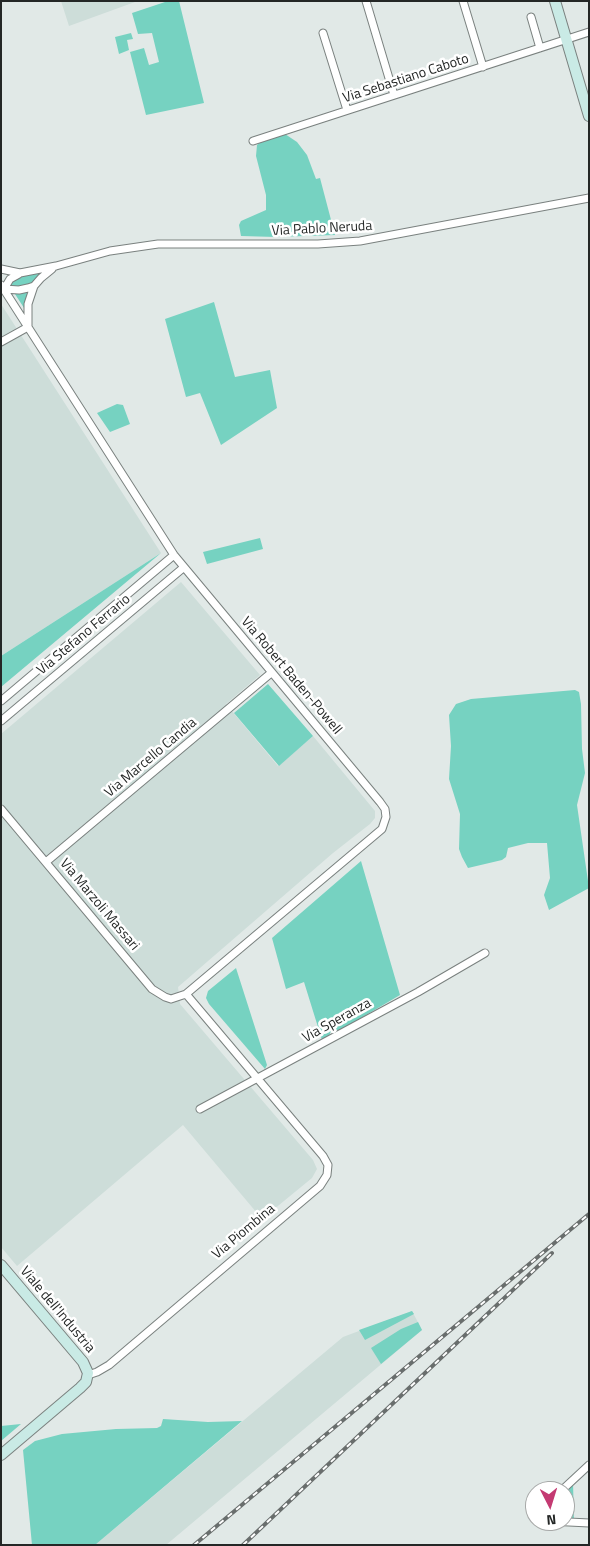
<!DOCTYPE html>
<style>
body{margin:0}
#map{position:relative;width:590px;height:1546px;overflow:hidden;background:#e1e9e7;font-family:"Titillium Web",sans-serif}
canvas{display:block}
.frame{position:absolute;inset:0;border:2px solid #242726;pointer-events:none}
.north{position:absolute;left:525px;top:1481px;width:50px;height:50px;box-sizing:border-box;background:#fff;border:1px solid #a7a9a8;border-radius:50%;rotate:175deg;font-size:14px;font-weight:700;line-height:20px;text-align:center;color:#242726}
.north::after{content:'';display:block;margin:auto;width:18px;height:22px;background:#c43a72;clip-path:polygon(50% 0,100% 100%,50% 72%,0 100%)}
</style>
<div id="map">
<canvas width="590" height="1546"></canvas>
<div class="frame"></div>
<div class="north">N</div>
</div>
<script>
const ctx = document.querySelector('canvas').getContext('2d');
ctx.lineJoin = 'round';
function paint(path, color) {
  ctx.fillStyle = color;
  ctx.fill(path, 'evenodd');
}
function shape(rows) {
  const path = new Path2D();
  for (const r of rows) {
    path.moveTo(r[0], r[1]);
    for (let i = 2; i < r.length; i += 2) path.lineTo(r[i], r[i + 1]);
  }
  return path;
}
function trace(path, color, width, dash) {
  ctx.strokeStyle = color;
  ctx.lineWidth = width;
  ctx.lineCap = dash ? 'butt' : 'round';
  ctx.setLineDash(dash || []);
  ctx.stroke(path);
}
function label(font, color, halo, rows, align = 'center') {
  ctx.font = font + ' "Titillium Web",sans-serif';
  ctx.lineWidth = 5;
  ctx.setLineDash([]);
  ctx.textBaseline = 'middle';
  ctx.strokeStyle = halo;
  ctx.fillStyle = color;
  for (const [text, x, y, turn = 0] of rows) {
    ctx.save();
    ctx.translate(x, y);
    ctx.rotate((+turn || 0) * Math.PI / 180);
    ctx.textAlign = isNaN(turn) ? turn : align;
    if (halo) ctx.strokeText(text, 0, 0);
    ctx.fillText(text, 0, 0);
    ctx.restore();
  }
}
paint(shape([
 [61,1,135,1,135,2,69,26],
 [1,304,161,553,1,656],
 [181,582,260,675,226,704,278,766,313,736,375,811,375,818,370,824,333,853,178,987,180,1004,313,1160,317,1169,312,1178,262,1219,183,1125,17,1266,1,1247,1,734],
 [412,1311,422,1330,166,1545,95,1545,343,1337]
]), '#cdddd9');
paint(shape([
 [168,1,179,1,204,103,146,115,130,52,144,48,149,65,159,62,152,33,138,34,132,13],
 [131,33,133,39,127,40,129,50,119,54,115,37],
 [285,134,297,142,307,155,316,179,320,178,335,235,276,237,241,236,239,225,241,221,266,210,266,195,256,156,257,145,262,141],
 [43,272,34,283,24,288,10,286,10,284,17,276],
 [30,289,26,311,13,291],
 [214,302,235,377,270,370,277,408,221,445,200,393,186,397,165,319],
 [117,404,123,405,130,424,110,432,97,413],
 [260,538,263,549,207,564,203,552],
 [161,553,1,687,1,656],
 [268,684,313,736,279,766,234,713],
 [575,690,579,692,581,704,582,749,585,773,577,805,589,888,549,910,544,895,550,878,547,843,528,843,508,848,506,857,502,860,468,868,462,857,459,849,460,814,449,779,451,746,449,715,456,704,471,699],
 [361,861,400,995,339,1031,335,1029,331,1031,329,1036,322,1040,304,982,286,989,272,938],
 [236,968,267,1065,265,1069,209,1004,206,998,208,991],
 [412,1311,414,1314,365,1340,359,1330],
 [418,1322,422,1330,381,1364,371,1348,401,1329],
 [163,1419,208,1422,242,1421,95,1545,32,1545,23,1450,35,1441,62,1434,116,1429,157,1428,161,1426],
 [21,1424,1,1441,1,1426],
 [573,1482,574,1523,565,1521,565,1491]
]), '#76d2c1');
const street = shape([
 [366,1,394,95],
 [463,1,483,67],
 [531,17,540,48],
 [323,33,347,110],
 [253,141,589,32],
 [1,269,20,273,56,266,110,251,158,244,318,244,360,241,589,198],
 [1,285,174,555,380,802,385,809,386,817,382,829,369,840,186,994,171,999,165,997,152,989,1,809],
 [4,289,19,290,28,288,34,286,41,278,52,269],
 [4,289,10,279,19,274],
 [28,326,28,304,34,286],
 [1,342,28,327],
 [1,701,174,555],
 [1,721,183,568],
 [46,862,271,673],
 [200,1109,418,992,485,953],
 [88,1375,97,1372,109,1365,320,1186,327,1175,328,1165,323,1156,186,994],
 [561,1491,589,1465],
 [549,1521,589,1523]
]);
const secondary = shape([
 [555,1,589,116],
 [1,1265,83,1362,88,1373,86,1382,80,1388,1,1455]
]);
trace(street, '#7a817f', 9);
trace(secondary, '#7a817f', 12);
trace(street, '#fff', 7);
trace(secondary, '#c9eae5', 10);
const rail = shape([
 [194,1545,589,1214],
 [243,1545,552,1253]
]);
trace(rail, '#696e6d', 4);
trace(rail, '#fff', 2, [5.5]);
label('14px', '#242726', '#fff', [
 ["Via Sebastiano Caboto",406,79,-18],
 ["Via Pablo Neruda",322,229,-3],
 ["Via Stefano Ferrario",84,635,-40],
 ["Via Robert Baden-Powell",291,676,50],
 ["Via Marcello Candia",151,758,-40],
 ["Via Marzoli Massari",99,905,50],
 ["Via Speranza",337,1021,-29],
 ["Via Piombina",244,1232,-40],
 ["Viale dell'Industria",57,1310,50]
]);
</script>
